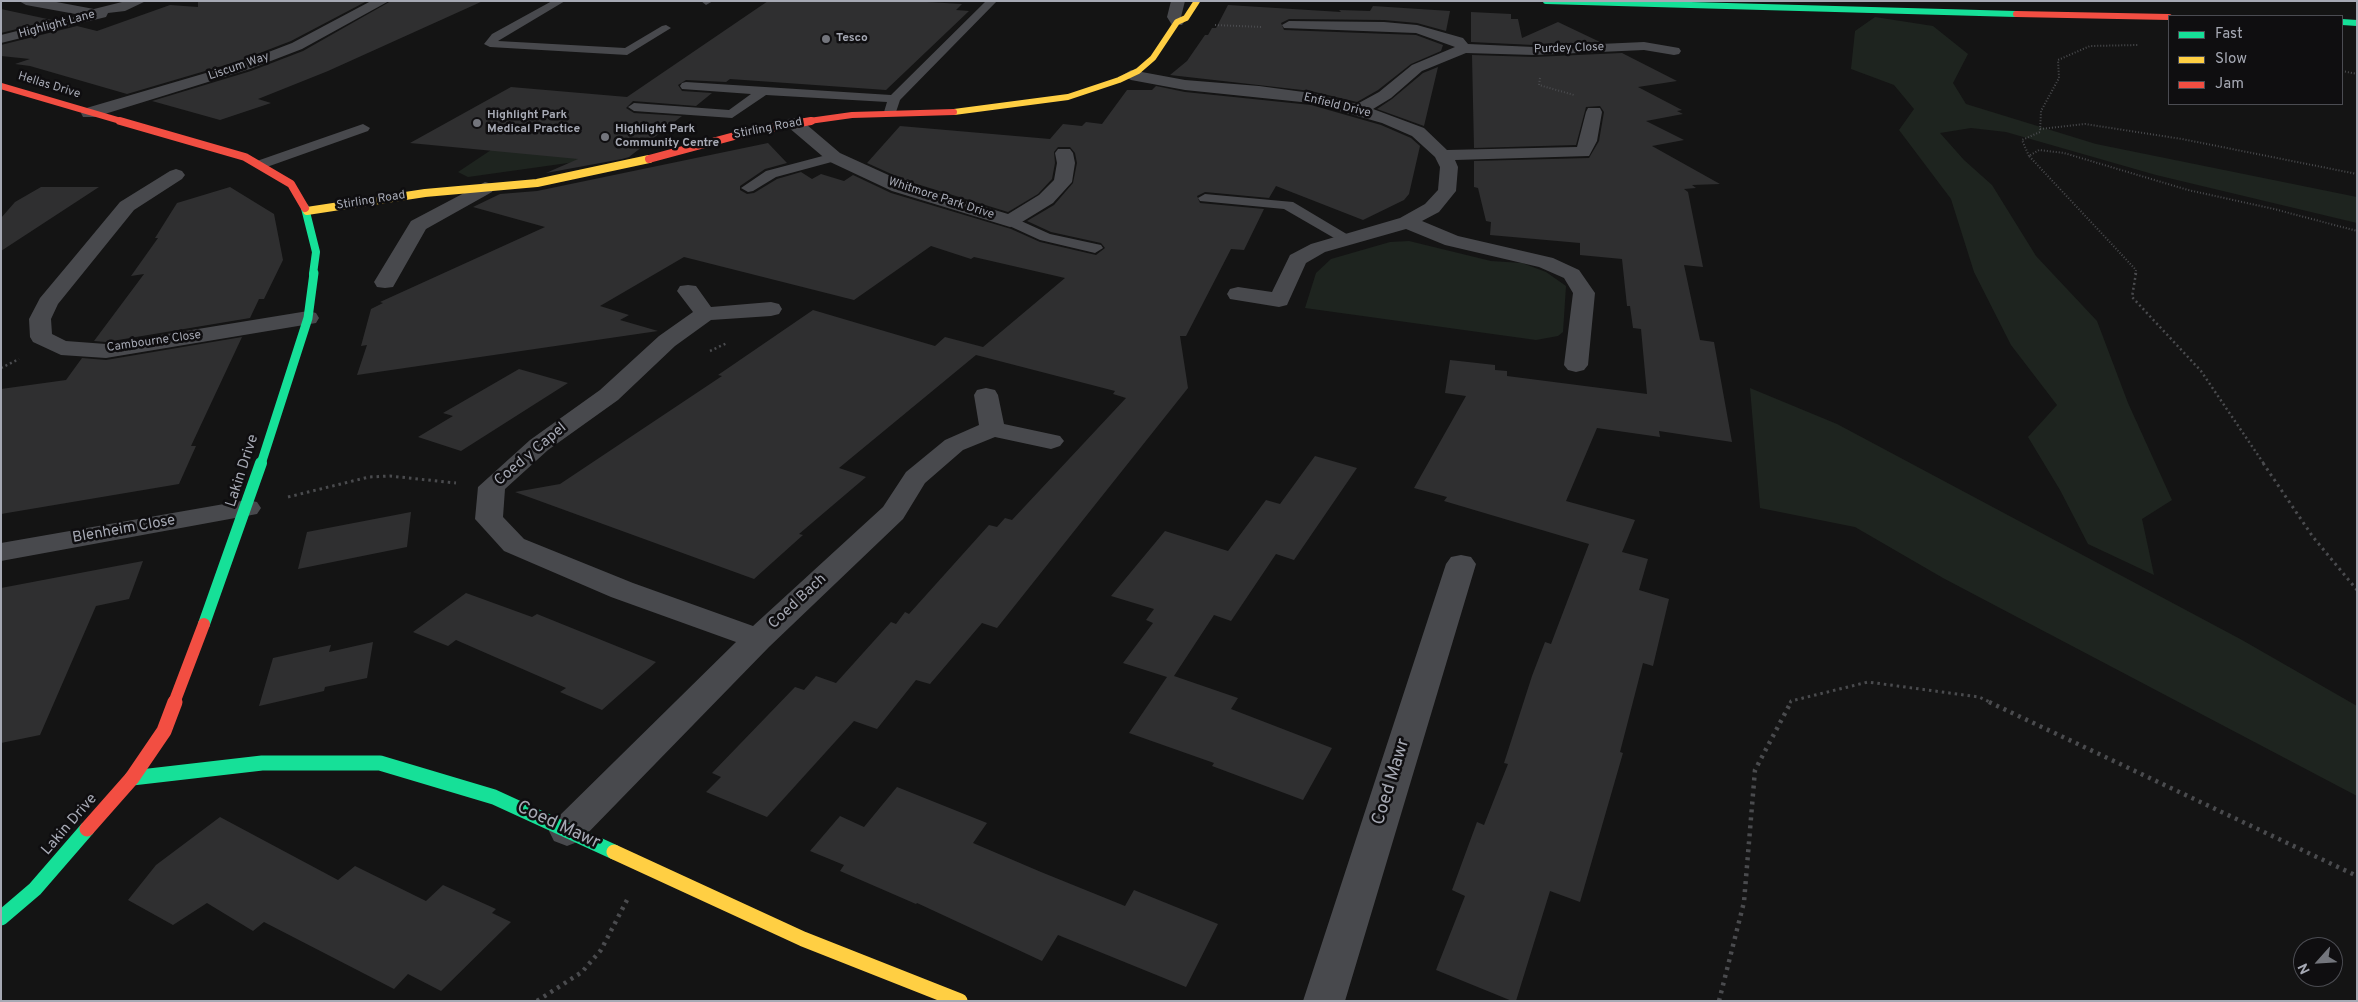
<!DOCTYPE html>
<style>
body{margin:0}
#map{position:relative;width:2358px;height:1002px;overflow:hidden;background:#141414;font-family:Overpass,sans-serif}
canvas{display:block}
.frame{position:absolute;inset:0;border:2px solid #a6a9b4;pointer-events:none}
.legend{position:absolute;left:2168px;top:15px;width:175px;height:90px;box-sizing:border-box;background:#0f0e10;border:1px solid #4b4c52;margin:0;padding:6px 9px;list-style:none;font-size:15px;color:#a6a9b4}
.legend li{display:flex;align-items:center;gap:10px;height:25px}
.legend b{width:25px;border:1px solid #4b4c52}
.north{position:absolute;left:2293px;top:937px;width:50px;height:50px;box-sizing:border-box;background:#0f0e10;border:1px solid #4b4c52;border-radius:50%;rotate:244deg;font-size:14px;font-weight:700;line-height:20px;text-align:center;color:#a6a9b4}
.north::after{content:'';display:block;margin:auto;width:18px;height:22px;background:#73757c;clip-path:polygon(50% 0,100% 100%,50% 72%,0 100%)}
</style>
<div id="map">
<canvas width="2358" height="1002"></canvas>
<div class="frame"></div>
<ul class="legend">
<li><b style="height:6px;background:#16e098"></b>Fast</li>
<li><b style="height:6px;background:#ffcf43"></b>Slow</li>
<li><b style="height:6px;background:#f24e42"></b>Jam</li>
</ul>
<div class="north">N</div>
</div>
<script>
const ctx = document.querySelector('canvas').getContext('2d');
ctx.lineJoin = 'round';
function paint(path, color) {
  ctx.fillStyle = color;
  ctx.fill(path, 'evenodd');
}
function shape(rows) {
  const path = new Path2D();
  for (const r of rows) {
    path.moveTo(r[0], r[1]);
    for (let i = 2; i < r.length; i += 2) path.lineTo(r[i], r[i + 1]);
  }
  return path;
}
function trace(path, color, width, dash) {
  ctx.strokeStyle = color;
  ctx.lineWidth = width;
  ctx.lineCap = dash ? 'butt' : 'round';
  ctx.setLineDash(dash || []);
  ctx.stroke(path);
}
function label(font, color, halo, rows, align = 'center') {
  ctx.font = font + ' Overpass,sans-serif';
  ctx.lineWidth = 5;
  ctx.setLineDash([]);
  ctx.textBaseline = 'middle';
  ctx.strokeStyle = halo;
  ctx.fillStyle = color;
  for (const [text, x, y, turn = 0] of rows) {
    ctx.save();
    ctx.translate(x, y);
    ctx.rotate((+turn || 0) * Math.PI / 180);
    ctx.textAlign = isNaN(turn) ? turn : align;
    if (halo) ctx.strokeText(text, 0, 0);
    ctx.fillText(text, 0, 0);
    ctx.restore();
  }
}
paint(shape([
 [1875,17,1933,26,1968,54,1953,83,1966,104,2096,144,2357,197,2357,223,2156,175,2006,132,1971,128,1940,133,1964,160,1992,185,2036,256,2097,321,2128,403,2172,500,2142,519,2154,575,2088,544,2060,490,2028,437,2057,405,2011,345,1974,272,1951,199,1899,130,1914,109,1894,85,1851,69,1855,31],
 [494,148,586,154,575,162,468,177,458,172],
 [1409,241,1491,261,1522,263,1546,272,1566,286,1563,332,1558,336,1536,340,1305,308,1316,273,1331,259,1390,242],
 [1750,388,1837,424,2242,640,2357,706,2357,796,1943,578,1855,527,1760,508]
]), '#1e241f');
paint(shape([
 [198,1,367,1,291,41,239,61,127,94,30,66,15,64,30,59,1,56,1,45,77,26,97,31,170,5,198,7],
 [391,1,483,1,328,71,258,99,271,103,220,120,152,101,251,71,303,51],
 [768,1,910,1,962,4,956,10,969,11,886,90,730,79,726,82,686,80,678,85,682,91,712,93,696,106,633,101,626,108,634,113,682,116,629,157,622,159,546,173,578,159,410,143,511,87,627,97],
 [1228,5,1341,12,1339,10,1370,11,1373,6,1450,11,1446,31,1417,23,1384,20,1289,19,1281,23,1284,30,1416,35,1443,45,1441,51,1411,64,1378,90,1357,102,1311,91,1170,75,1187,61,1205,35,1208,35,1212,28,1216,28],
 [1,9,52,20,1,33],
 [1471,12,1511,14,1511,19,1518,19,1522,38,1558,22,1600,42,1534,45,1471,42],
 [1622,53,1677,81,1638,87,1682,110,1677,111,1683,114,1646,121,1684,140,1652,146,1720,184,1692,185,1696,188,1684,189,1688,192,1703,267,1684,265,1700,340,1714,342,1732,442,1659,431,1660,437,1597,428,1566,501,1635,520,1622,552,1648,559,1639,590,1669,599,1653,666,1643,663,1620,752,1623,753,1580,902,1550,891,1516,1001,1512,1001,1436,970,1465,896,1452,890,1477,822,1484,825,1508,764,1504,763,1532,676,1545,642,1551,644,1589,544,1444,501,1447,497,1414,488,1466,396,1445,393,1450,360,1495,365,1495,370,1507,371,1507,376,1647,394,1641,329,1633,328,1630,306,1627,306,1622,259,1580,255,1580,243,1490,235,1491,222,1486,221,1478,188,1474,187,1474,161,1589,158,1599,141,1604,112,1600,106,1586,107,1576,145,1474,148,1472,55,1534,57],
 [1438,67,1424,126,1377,109,1392,99,1423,73],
 [1156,86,1185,92,1311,105,1381,125,1411,138,1420,146,1409,194,1404,200,1363,220,1276,186,1269,198,1205,192,1197,196,1200,203,1264,209,1244,250,1231,249,1186,336,1180,336,1188,388,997,628,982,623,930,684,916,680,877,729,854,721,767,817,706,792,721,777,712,773,795,687,804,690,816,676,836,683,891,622,896,624,905,612,909,614,989,525,997,527,1005,518,1012,520,1126,398,1113,394,1115,391,976,355,839,468,866,477,799,534,803,535,754,579,515,492,560,484,722,376,718,375,813,310,935,346,945,337,983,347,1065,278,974,257,971,259,931,246,854,300,684,257,600,306,629,315,620,320,658,331,357,375,367,345,361,346,371,309,383,303,380,302,545,227,473,207,500,194,537,191,768,143,787,163,765,169,740,186,740,190,747,194,754,193,777,179,801,172,812,179,821,174,844,181,853,175,891,193,1011,229,1040,242,1096,255,1105,248,1101,243,1051,232,1027,221,1054,205,1073,183,1077,163,1075,153,1070,147,1058,147,1054,152,1055,163,1052,179,1038,194,1008,212,907,181,867,163,900,126,1050,139,1063,124,1082,126,1086,122,1102,124,1127,90,1152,90],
 [41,187,99,187,1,251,1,218,15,202],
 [230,187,274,214,283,260,264,299,259,299,250,318,106,342,94,341,144,274,131,276,158,238,155,238,177,203],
 [242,337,191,446,196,446,179,484,1,514,1,389,66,380,82,358,106,360],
 [519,369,568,383,461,451,418,437,453,416,443,413],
 [1315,456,1357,468,1294,560,1276,554,1231,621,1214,615,1174,676,1238,698,1231,709,1332,748,1303,800,1212,766,1214,763,1129,733,1167,677,1123,663,1153,623,1146,620,1154,609,1111,596,1165,531,1228,551,1266,500,1280,504],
 [411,512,407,547,298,569,307,532],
 [143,561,129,599,96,606,40,735,1,743,1,588],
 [466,593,532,617,537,614,656,662,602,710,560,692,566,688,456,640,448,646,413,632],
 [373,642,367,678,325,687,324,691,259,706,273,658,331,645,329,652],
 [897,787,987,823,973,843,1041,872,1125,906,1134,890,1218,924,1186,987,1058,935,1042,961,917,903,916,904,840,871,844,865,810,851,840,816,864,827],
 [220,817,338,880,355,866,426,901,443,885,496,909,492,913,511,922,441,991,408,974,394,989,264,922,253,931,207,903,173,925,128,900,156,865]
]), '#2f2f30');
trace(shape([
 [1215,25,1261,27],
 [2342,71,2357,74],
 [1540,78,1539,85,1574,95],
 [2040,129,2085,124,2182,139,2357,174],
 [2029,156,2022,140,2040,132,2041,111,2059,78,2058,60,2090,46,2139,45],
 [2135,274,2136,270,2029,156,2039,150,2064,153,2188,190,2274,209,2357,231]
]), '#4a4b4e', 2, [1, 2]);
trace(shape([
 [2136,273,2132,297,2201,371,2264,464],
 [710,351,727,343],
 [1,368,19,359]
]), '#4a4b4e', 2.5, [2, 3]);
trace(shape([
 [2263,463,2313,537,2357,590],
 [288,497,369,477,390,476,456,483],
 [1790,703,1791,701,1868,682,1979,697,1992,703]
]), '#4a4b4e', 3, [2.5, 4]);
trace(shape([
 [1989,702,2357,876],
 [537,1001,582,972,601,950,627,900],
 [1719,1001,1744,902,1755,770,1791,702]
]), '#4a4b4e', 4.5, [3, 5]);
paint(shape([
 [552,1,565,1,498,41,625,48,662,26,666,25,671,28,627,55,490,47,484,44,492,34,552,1],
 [701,1,713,1,706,5,701,1],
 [986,1,997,1,900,100,895,115,890,116,884,112,887,102,766,95,732,118,634,111,628,107,634,103,729,110,751,94,682,89,680,86,682,83,686,82,891,95,986,1],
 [363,124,370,128,368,131,264,168,259,169,252,165,254,162,363,124],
 [834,153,841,157,839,160,776,177,753,191,748,192,741,188,766,171,834,153],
 [1205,194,1293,202,1355,239,1347,244,1341,242,1284,209,1200,201,1198,198,1205,194],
 [1010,216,1050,234,1101,245,1103,248,1095,253,1040,240,1005,224,1002,221,1010,216]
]), '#48494d');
paint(shape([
 [19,1,51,1,94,9,126,1,146,1,125,11,108,13,106,17,1,43,1,35,81,15,26,5,19,1],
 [371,1,389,1,302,49,250,69,95,117,83,117,81,113,83,109,240,63,292,43,371,1],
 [1171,1,1185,1,1181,17,1184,22,1182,25,1172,25,1167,17,1171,1],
 [1289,21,1384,22,1417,25,1463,38,1468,44,1534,47,1644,42,1679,48,1681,51,1679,54,1674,55,1644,50,1534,55,1466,53,1422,71,1391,98,1373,109,1424,128,1447,150,1577,147,1586,112,1588,108,1600,108,1602,112,1597,141,1589,156,1455,160,1458,167,1456,191,1439,212,1422,221,1458,236,1553,258,1579,270,1595,293,1588,365,1584,370,1576,372,1568,370,1564,365,1573,293,1564,278,1539,267,1445,245,1406,229,1325,252,1306,263,1287,305,1279,307,1230,299,1227,294,1230,289,1238,287,1272,292,1290,255,1311,244,1400,218,1425,204,1438,190,1440,167,1435,157,1412,136,1382,123,1311,103,1185,90,1131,80,1123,75,1131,70,1185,80,1259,86,1311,93,1357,104,1379,92,1412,65,1455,47,1416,33,1284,28,1282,25,1289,21],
 [794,118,800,119,840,153,906,183,1008,214,1039,195,1054,180,1057,163,1055,153,1058,149,1070,149,1073,153,1075,163,1072,182,1053,203,1017,225,1010,227,892,191,828,161,788,127,786,123,788,119,794,118],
 [176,169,182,171,185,175,182,179,134,210,58,304,51,319,52,334,66,341,106,344,308,311,316,313,319,318,316,323,106,358,61,355,33,342,30,337,29,319,40,298,71,261,120,202,170,171,176,169],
 [485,182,492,184,494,188,492,192,426,229,393,287,385,288,377,287,374,282,411,221,485,182],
 [688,285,696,286,711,307,771,302,779,304,782,309,779,314,771,316,711,320,675,346,618,400,548,450,505,489,503,517,524,539,633,583,753,626,883,507,906,472,945,440,979,425,974,395,977,390,986,388,995,390,998,395,1004,424,1060,436,1064,441,1060,446,1051,449,995,437,963,450,925,483,903,519,769,647,580,841,567,846,554,841,549,831,554,821,736,642,611,597,504,551,475,519,478,487,530,440,600,390,659,336,693,312,677,291,680,286,688,285],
 [247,500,257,502,261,508,257,514,1,561,1,543,247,500],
 [1461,555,1471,557,1476,564,1345,1001,1303,1001,1446,564,1451,557,1461,555]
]), '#48494d');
trace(shape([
 [1546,1,2016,14],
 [2342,22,2357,23]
]), '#16e098', 6);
trace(shape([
 [305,208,316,252,313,274]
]), '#16e098', 8);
trace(shape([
 [261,464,308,318,314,273]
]), '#16e098', 9);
trace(shape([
 [204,624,261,463]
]), '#16e098', 12);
trace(shape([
 [132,778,262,763,380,763,494,797,614,852],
 [1,918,35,889,87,829]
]), '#16e098', 15);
trace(shape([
 [954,112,1068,97,1119,80,1138,71,1153,58,1177,22,1186,18,1197,1]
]), '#ffcf43', 6);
trace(shape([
 [307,211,425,193,537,183,649,159]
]), '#ffcf43', 8);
trace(shape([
 [614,852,803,939,960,1001]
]), '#ffcf43', 15);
trace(shape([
 [2016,14,2169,17],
 [1,86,124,122],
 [802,122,852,115,954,112]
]), '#f24e42', 6);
trace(shape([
 [120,121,245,157,291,184,305,208],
 [649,159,753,131,811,121]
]), '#f24e42', 8);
trace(shape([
 [174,703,204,624]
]), '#f24e42', 12);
trace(shape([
 [87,829,132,778,164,731,175,702]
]), '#f24e42', 15);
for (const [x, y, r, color] of [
 [826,39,5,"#73757c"],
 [477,123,5,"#73757c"],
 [605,137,5,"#73757c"]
]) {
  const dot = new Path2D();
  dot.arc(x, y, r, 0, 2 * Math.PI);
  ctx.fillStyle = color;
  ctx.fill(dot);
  trace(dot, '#0f0e10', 2);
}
label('12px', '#a6a9b4', '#0f0e10', [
 ["Highlight Lane",57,25,-15],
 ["Purdey Close",1569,49,-2],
 ["Liscum Way",239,67,-19],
 ["Hellas Drive",49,86,17],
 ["Enfield Drive",1337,106,14],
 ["Stirling Road",768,129,-11],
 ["Whitmore Park Drive",941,199,18],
 ["Stirling Road",371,201,-9],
 ["Cambourne Close",154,342,-8]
]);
label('bold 12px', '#a6a9b4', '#0f0e10', [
 ["Tesco",836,39],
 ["Highlight Park",487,116],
 ["Medical Practice",487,130],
 ["Highlight Park",615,130],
 ["Community Centre",615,144]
], 'left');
label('15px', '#a6a9b4', '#0f0e10', [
 ["Coed y Capel",531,455,-40],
 ["Lakin Drive",243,471,-72],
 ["Blenheim Close",124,530,-10],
 ["Coed Bach",798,602,-43],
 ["Lakin Drive",70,825,-49]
]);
label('18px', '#a6a9b4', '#0f0e10', [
 ["Coed Mawr",1392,782,-73],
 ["Coed Mawr",558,826,25]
]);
</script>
